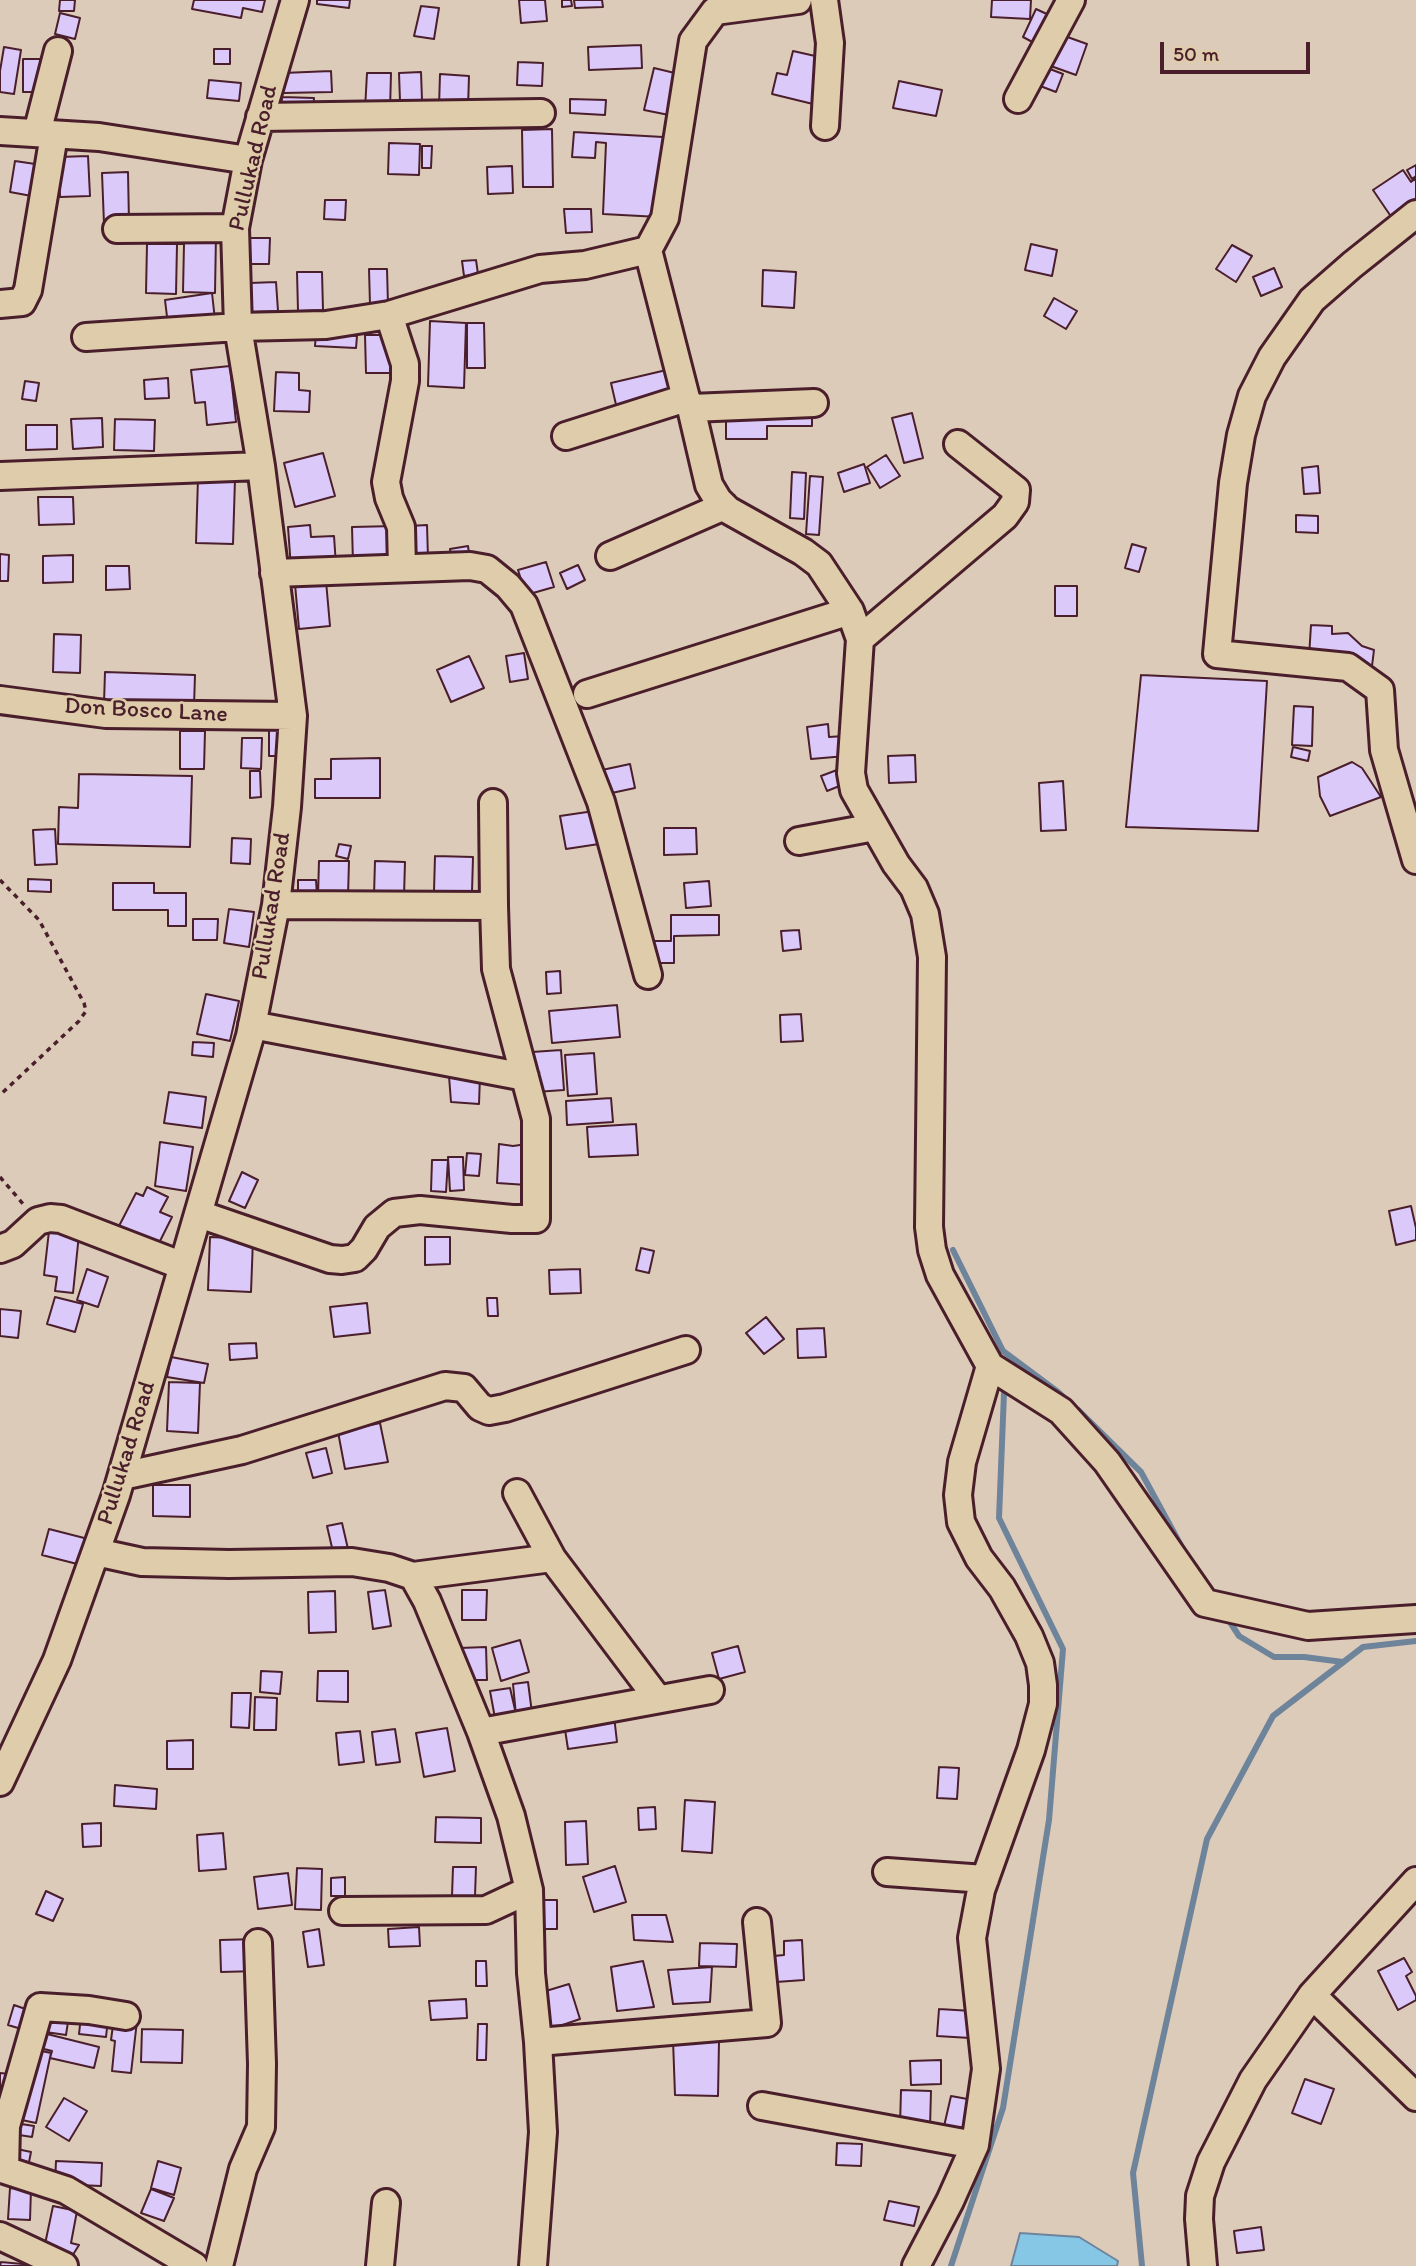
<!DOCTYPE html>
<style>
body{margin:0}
#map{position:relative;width:1416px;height:2266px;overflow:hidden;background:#ddcbba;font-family:Itim,sans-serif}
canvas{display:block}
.scale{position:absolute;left:1160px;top:42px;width:150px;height:32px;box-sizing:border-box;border:4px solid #4a1f2b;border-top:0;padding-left:9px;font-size:21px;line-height:24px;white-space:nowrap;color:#4a1f2b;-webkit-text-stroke:5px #deccaa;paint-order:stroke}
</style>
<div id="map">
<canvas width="1416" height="2266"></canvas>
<div class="scale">50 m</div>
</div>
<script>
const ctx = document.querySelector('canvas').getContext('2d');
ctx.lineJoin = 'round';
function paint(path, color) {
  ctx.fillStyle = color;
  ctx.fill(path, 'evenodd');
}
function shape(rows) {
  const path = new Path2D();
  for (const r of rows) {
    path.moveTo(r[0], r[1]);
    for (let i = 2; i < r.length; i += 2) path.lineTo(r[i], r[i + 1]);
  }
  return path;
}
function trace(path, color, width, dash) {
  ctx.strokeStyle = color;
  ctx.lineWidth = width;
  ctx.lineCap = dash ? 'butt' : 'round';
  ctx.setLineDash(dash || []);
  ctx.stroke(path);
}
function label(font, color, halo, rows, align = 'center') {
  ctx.font = font + ' Itim,sans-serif';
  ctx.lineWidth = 5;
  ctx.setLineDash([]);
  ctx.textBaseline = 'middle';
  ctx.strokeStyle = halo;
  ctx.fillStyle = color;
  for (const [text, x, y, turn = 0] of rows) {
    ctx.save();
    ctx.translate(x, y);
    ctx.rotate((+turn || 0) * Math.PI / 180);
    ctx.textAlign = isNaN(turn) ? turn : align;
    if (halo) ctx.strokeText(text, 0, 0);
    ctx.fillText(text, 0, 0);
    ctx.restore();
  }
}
const water = shape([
 [1020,2233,1079,2237,1118,2261,1117,2266,1011,2266,1020,2233]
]);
paint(water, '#86c7e6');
trace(water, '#6e849b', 2);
trace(shape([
 [953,1250,1003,1351,1058,1392,1070,1403],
 [1078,1410,1141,1472,1184,1551],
 [1226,1616,1239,1636,1274,1657,1304,1657,1343,1662],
 [951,2266,1003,2108,1049,1820,1063,1649,999,1518,1004,1393],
 [1142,2266,1133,2173,1207,1839,1273,1716,1363,1647,1416,1641]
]), '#6e849b', 6);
const building = shape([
 [60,0,75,0,74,11,59,11,60,0],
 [194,0,265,0,262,12,243,8,241,18,192,9,194,0],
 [317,0,350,0,349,8,317,4,317,0],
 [519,0,545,0,547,21,521,23,519,0],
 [562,0,571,0,572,6,562,7,562,0],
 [574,0,602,0,603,7,575,8,574,0],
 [992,0,1031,0,1030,19,991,17,992,0],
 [421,6,439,8,434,39,414,36,421,6],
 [1036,9,1051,16,1038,45,1023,37,1036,9],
 [60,13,80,18,75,39,55,34,60,13],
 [1059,34,1087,44,1076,75,1048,65,1059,34],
 [641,45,642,68,589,70,588,47,641,45],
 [4,47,21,50,14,94,0,92,0,71,4,47],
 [214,49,230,49,230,64,214,64,214,49],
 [793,51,824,58,813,104,772,94,777,73,787,75,793,51],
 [23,59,40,59,40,92,23,92,23,59],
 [518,62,543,63,542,86,517,85,518,62],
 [1042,66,1063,74,1056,92,1035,84,1042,66],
 [654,68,683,75,674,116,644,110,654,68],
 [331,71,332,92,283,93,283,73,331,71],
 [421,72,422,100,400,101,399,73,421,72],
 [367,73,391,73,390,110,365,110,367,73],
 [440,74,469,76,468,108,439,107,440,74],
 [209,80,241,83,239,101,207,98,209,80],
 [899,81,942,90,936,116,893,108,899,81],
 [282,97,314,98,313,112,281,111,282,97],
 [570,99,606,100,605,115,570,113,570,99],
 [552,129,553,187,523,187,522,130,552,129],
 [574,132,663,137,659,217,603,214,606,143,596,142,595,158,572,157,574,132],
 [389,143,420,144,419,175,388,174,389,143],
 [422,146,432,146,431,168,422,168,422,146],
 [88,156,90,196,60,197,59,157,88,156],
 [15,161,42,165,37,197,10,192,15,161],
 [1416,165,1416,176,1412,179,1407,170,1416,165],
 [512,166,513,193,488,194,487,167,512,166],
 [1403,170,1411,182,1416,178,1416,202,1392,218,1373,190,1403,170],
 [128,172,129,223,104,224,102,173,128,172],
 [325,200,346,200,345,220,324,219,325,200],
 [564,209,591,209,592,232,566,233,564,209],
 [156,233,216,234,215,293,183,292,184,244,156,243,156,233],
 [243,238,270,238,269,264,243,264,243,238],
 [147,244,177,244,176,294,146,293,147,244],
 [1031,244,1057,250,1052,276,1025,270,1031,244],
 [1232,245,1252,256,1236,282,1216,269,1232,245],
 [476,260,478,274,464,276,462,261,476,260],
 [1274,268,1282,287,1261,296,1253,277,1274,268],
 [369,269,387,269,388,305,370,305,369,269],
 [763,270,796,272,794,308,762,306,763,270],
 [297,272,322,272,323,310,298,311,297,272],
 [276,282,278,311,251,312,250,283,276,282],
 [212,293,215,320,168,325,165,300,212,293],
 [1054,298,1077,311,1066,329,1044,316,1054,298],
 [430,321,466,323,464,388,428,386,430,321],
 [467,323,484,323,485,368,467,368,467,323],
 [316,333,357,336,356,348,315,346,316,333],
 [365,335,393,335,393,373,366,373,365,335],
 [230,366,236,422,207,425,205,402,195,403,191,370,230,366],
 [675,368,681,396,617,409,611,383,675,368],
 [276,372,299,373,299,390,310,391,309,412,274,411,276,372],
 [168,378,169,398,145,399,144,380,168,378],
 [25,381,39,383,36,401,22,399,25,381],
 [726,410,812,411,812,426,767,426,767,439,726,439,726,410],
 [912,413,923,458,904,463,892,418,912,413],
 [102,418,103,447,73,449,71,419,102,418],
 [115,419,155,420,154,451,114,450,115,419],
 [26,425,57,425,57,449,26,450,26,425],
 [323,453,335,496,295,507,284,463,323,453],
 [886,455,900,476,880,488,867,467,886,455],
 [864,464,870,483,844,492,838,473,864,464],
 [1318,466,1320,493,1304,494,1302,468,1318,466],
 [792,472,806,473,804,519,790,518,792,472],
 [810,476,823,477,819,535,806,534,810,476],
 [198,478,235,479,233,544,196,543,198,478],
 [38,497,73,497,74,524,39,525,38,497],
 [1296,515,1318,516,1318,533,1296,532,1296,515],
 [310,525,311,537,334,536,336,565,291,568,288,527,310,525],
 [427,525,428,558,411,559,409,526,427,525],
 [395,526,396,562,353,563,352,527,395,526],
 [1132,544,1146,548,1139,572,1125,568,1132,544],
 [468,546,470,561,452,564,450,549,468,546],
 [0,554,9,555,8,581,0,581,0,554],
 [73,555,73,582,43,583,43,556,73,555],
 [546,562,554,587,526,595,518,570,546,562],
 [578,565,585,580,567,589,560,573,578,565],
 [106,566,129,566,130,589,106,590,106,566],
 [326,581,330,626,299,629,295,584,326,581],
 [1055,586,1077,586,1077,616,1055,616,1055,586],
 [1311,625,1332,626,1332,634,1348,633,1362,646,1374,650,1372,666,1309,657,1311,625],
 [54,634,81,635,80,673,53,672,54,634],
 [524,653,528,679,510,682,506,656,524,653],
 [469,656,484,688,451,702,437,670,469,656],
 [105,672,195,675,194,706,104,703,105,672],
 [1141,675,1267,681,1258,831,1126,827,1141,675],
 [1294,706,1313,707,1312,746,1292,745,1294,706],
 [828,724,829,737,844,736,846,756,811,759,807,727,828,724],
 [269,729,280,729,281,756,269,756,269,729],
 [180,731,205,731,204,769,180,769,180,731],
 [242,738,262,738,261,769,241,768,242,738],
 [1293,747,1310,751,1308,761,1291,757,1293,747],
 [915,755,916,782,889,783,888,756,915,755],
 [380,758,380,798,315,798,315,779,331,779,331,759,380,758],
 [1352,762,1362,768,1381,797,1330,816,1320,796,1318,777,1352,762],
 [630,764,635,788,607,794,602,770,630,764],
 [837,770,842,785,827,791,821,776,837,770],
 [250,771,260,771,261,797,250,798,250,771],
 [79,774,192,776,190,847,58,844,59,807,78,808,79,774],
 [1063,781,1066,830,1041,831,1039,783,1063,781],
 [594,811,599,844,566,849,560,816,594,811],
 [664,828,696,828,697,854,664,855,664,828],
 [55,829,57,864,35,865,33,830,55,829],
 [232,838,251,839,250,864,231,863,232,838],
 [339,844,351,846,348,859,336,856,339,844],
 [435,856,473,857,472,892,434,891,435,856],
 [319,861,349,861,348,896,318,896,319,861],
 [375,861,405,862,404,896,374,895,375,861],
 [28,879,51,880,51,892,28,891,28,879],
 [298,880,316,880,317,896,298,896,298,880],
 [709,881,711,906,686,908,684,883,709,881],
 [113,883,154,883,154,893,186,893,186,926,168,926,168,910,113,910,113,883],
 [229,909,254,912,249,947,224,943,229,909],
 [671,915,719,915,719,935,674,936,674,963,653,963,653,941,671,941,671,915],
 [193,919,218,919,217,940,193,940,193,919],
 [799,930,801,949,783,951,781,931,799,930],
 [560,971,561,993,547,994,546,972,560,971],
 [206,994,239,1001,230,1041,197,1034,206,994],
 [617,1005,620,1037,552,1043,549,1011,617,1005],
 [801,1014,803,1041,781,1042,780,1015,801,1014],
 [193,1042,214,1043,213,1057,192,1055,193,1042],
 [561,1050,564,1090,535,1092,532,1052,561,1050],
 [594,1053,597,1094,568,1096,565,1055,594,1053],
 [449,1076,480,1076,479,1104,451,1102,449,1076],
 [169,1092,206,1097,202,1128,164,1123,169,1092],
 [611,1098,613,1122,567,1125,566,1101,611,1098],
 [636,1124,638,1155,589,1157,587,1127,636,1124],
 [160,1142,193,1147,186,1191,155,1186,160,1142],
 [499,1144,513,1146,527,1144,527,1185,497,1183,499,1144],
 [467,1153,481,1154,479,1176,465,1175,467,1153],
 [448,1157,463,1157,464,1190,450,1191,448,1157],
 [432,1160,448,1160,446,1192,431,1191,432,1160],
 [242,1172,258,1180,245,1208,229,1201,242,1172],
 [147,1187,168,1197,160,1212,172,1217,157,1247,118,1228,136,1193,143,1196,147,1187],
 [1411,1206,1416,1228,1416,1240,1396,1245,1389,1211,1411,1206],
 [49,1231,79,1234,73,1293,55,1291,57,1277,44,1275,49,1231],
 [210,1237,253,1239,251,1292,208,1290,210,1237],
 [425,1237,450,1237,450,1264,425,1265,425,1237],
 [641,1248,654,1251,649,1273,636,1270,641,1248],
 [87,1269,108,1277,98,1307,77,1300,87,1269],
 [580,1269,581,1293,550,1294,549,1270,580,1269],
 [55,1297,83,1304,75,1332,47,1324,55,1297],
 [487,1298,497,1298,498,1316,488,1316,487,1298],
 [367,1303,370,1333,334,1337,330,1307,367,1303],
 [0,1309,21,1311,18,1338,0,1336,0,1309],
 [766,1317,784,1339,764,1354,746,1333,766,1317],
 [824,1328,826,1357,798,1358,797,1329,824,1328],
 [256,1343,257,1358,230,1360,229,1344,256,1343],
 [171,1357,208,1364,204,1383,167,1377,171,1357],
 [169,1382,200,1383,198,1433,167,1431,169,1382],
 [380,1423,388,1462,345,1469,338,1432,380,1423],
 [326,1448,332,1473,313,1478,306,1453,326,1448],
 [153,1485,190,1485,190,1517,153,1516,153,1485],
 [342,1523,348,1549,333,1552,327,1526,342,1523],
 [49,1529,92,1540,85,1566,42,1555,49,1529],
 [385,1590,391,1626,373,1629,368,1592,385,1590],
 [462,1590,487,1590,486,1620,462,1620,462,1590],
 [335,1591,336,1632,309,1633,308,1592,335,1591],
 [520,1640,529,1672,501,1681,492,1648,520,1640],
 [738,1646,745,1672,719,1679,712,1653,738,1646],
 [486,1647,487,1680,460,1680,460,1648,486,1647],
 [261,1671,282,1672,280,1694,260,1692,261,1671],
 [318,1671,348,1671,348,1702,317,1701,318,1671],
 [528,1682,532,1713,516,1715,513,1684,528,1682],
 [510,1688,516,1714,495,1718,490,1691,510,1688],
 [232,1693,251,1693,249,1728,231,1727,232,1693],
 [255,1697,277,1698,276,1730,254,1730,255,1697],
 [614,1716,617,1742,568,1749,564,1723,614,1716],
 [447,1728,455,1771,424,1777,416,1733,447,1728],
 [395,1729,400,1762,376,1765,372,1732,395,1729],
 [360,1731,364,1762,339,1765,336,1733,360,1731],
 [193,1740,193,1769,167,1769,167,1741,193,1740],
 [939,1767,959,1768,957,1799,937,1798,939,1767],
 [115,1785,157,1789,156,1809,114,1806,115,1785],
 [685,1800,715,1802,712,1853,682,1851,685,1800],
 [655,1807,656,1829,639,1830,638,1808,655,1807],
 [436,1817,481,1818,481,1843,435,1842,436,1817],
 [586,1821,588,1864,566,1865,565,1822,586,1821],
 [101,1823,101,1846,83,1847,82,1824,101,1823],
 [223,1833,226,1869,199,1871,197,1835,223,1833],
 [615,1866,626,1902,594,1912,583,1877,615,1866],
 [453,1867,476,1867,475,1896,452,1896,453,1867],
 [297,1868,322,1869,321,1910,295,1909,297,1868],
 [288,1873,292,1905,258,1909,254,1877,288,1873],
 [345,1877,345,1896,331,1896,331,1878,345,1877],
 [46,1891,63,1899,53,1921,36,1914,46,1891],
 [534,1900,557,1900,557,1929,534,1929,534,1900],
 [632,1915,666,1915,673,1942,634,1940,632,1915],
 [419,1927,420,1946,389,1947,388,1929,419,1927],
 [319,1929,324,1965,308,1967,303,1932,319,1929],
 [257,1939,258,1971,221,1972,220,1940,257,1939],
 [802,1940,804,1980,776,1982,774,1956,784,1955,784,1941,802,1940],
 [700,1943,737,1944,736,1967,699,1966,700,1943],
 [1404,1958,1412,1972,1406,1976,1416,1996,1416,2000,1398,2010,1378,1971,1404,1958],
 [476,1961,486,1961,487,1986,476,1986,476,1961],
 [643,1961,654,2007,617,2011,611,1967,643,1961],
 [712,1967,710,2002,673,2004,668,1970,712,1967],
 [569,1984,580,2019,548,2030,536,1994,569,1984],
 [466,1999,467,2018,431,2020,429,2001,466,1999],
 [14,2005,34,2012,28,2031,8,2025,14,2005],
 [939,2009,972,2011,970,2038,937,2036,939,2009],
 [41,2011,69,2015,66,2035,39,2031,41,2011],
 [81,2016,108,2019,106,2037,79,2034,81,2016],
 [114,2018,137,2021,131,2073,112,2071,115,2041,111,2040,114,2018],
 [478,2024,487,2024,486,2060,477,2060,478,2024],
 [142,2029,183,2030,182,2063,141,2062,142,2029],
 [35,2031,99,2047,94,2068,50,2058,52,2051,32,2046,35,2031],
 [673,2040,719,2041,718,2096,675,2095,673,2040],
 [32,2049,51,2053,36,2123,17,2119,32,2049],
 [941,2060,941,2084,911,2085,910,2061,941,2060],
 [0,2073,9,2074,0,2118,0,2073],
 [1305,2079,1334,2089,1321,2124,1292,2113,1305,2079],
 [901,2090,931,2091,930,2127,900,2126,901,2090],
 [951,2096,973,2100,964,2140,942,2135,951,2096],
 [64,2098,87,2111,69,2141,46,2127,64,2098],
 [15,2123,34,2126,32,2137,13,2134,15,2123],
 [837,2143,862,2144,861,2166,836,2165,837,2143],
 [17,2149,31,2152,28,2167,14,2164,17,2149],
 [56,2161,102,2163,101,2186,55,2184,56,2161],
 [158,2161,181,2168,174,2195,151,2188,158,2161],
 [10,2188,31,2189,30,2220,8,2219,10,2188],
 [151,2189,174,2198,164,2221,141,2213,151,2189],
 [889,2201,919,2207,914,2226,884,2220,889,2201],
 [53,2206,77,2211,71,2243,79,2245,66,2266,44,2249,53,2206],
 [1261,2227,1264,2250,1237,2253,1234,2231,1261,2227],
 [1,2262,33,2265,33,2266,0,2266,1,2262]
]);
paint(building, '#dbc9fa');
trace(building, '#4a1f2b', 2);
const minor = shape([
 [824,0,830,43,825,126],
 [1018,99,1071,0],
 [260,117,541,113],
 [0,131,99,137,248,160],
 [37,133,58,51],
 [1416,214,1352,265,1312,300,1272,357,1252,396,1241,435,1233,483,1217,654,1348,667,1380,690,1384,750,1416,860],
 [117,229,235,228],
 [648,250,686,398,691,408,709,485,718,500,728,510,803,552,819,564,850,611,860,639,851,773,854,790,896,864,914,888,925,914,932,957,929,1227,932,1250,940,1275,990,1366,1061,1411,1107,1462,1205,1603,1308,1626,1416,1619],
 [0,304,22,302,28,290,54,135],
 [389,315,405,364,405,381,386,482,389,498,401,527,402,568],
 [86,337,238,327,326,325,389,315,540,269,585,265,648,250,665,218,693,41,715,11,798,0],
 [691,408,814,403],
 [566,436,686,398],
 [0,476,261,466],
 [610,556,724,506],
 [274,573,470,566,487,569,508,586,524,605,601,802,648,975],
 [860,639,1005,516,1015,502,1016,490,958,444],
 [587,694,850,611],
 [0,700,106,714,293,716],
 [493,803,494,906],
 [799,841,875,827],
 [252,1025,525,1077],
 [199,1214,330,1259,342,1260,355,1258,364,1249,377,1227,394,1213,420,1210,512,1219,536,1219,536,1119,496,969,494,906,276,905],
 [0,1249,13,1244,38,1221,50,1218,61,1219,183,1266],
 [122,1476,242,1450,445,1386,464,1388,480,1407,489,1411,505,1408,686,1350],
 [517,1493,552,1558,658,1699],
 [96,1552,142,1562,229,1564,352,1562,389,1568,413,1576,427,1601,481,1732,511,1816,529,1890,531,1973,538,2042,543,2132,533,2266],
 [413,1576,552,1558],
 [481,1732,710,1690],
 [0,1782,57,1660,116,1495,250,1036,276,905,287,807,293,716,261,466,238,327,235,228,248,160,295,0],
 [887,1872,985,1879],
 [343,1911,486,1910,529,1890],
 [1312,1995,1416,2097],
 [538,2042,767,2023,757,1922],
 [762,2106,975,2145],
 [0,2125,6,2126,5,2170,66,2190,194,2266],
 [6,2126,40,2007,89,2010,126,2016],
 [0,2236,64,2266],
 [219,2266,243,2169,261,2127,262,2064,258,1943],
 [380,2266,386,2203],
 [916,2266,950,2201,975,2145,986,2069,972,1938,981,1890,1031,1750,1043,1704,1043,1685,1040,1663,1029,1636,1002,1588,979,1558,961,1522,958,1495,962,1462,990,1366],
 [1203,2266,1199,2219,1200,2196,1211,2162,1253,2080,1312,1995,1416,1881]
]);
trace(minor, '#4a1f2b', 32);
trace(shape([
 [0,880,39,920,84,1003,86,1011,79,1021,0,1095],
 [0,1177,24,1205]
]), '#4a1f2b', 3.5, [5, 5]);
trace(minor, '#deccaa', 26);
label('24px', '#4a1f2b', '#deccaa', [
 ["Pullukad Road",254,158,-77],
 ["Don Bosco Lane",146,711,3],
 ["Pullukad Road",272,906,-81],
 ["Pullukad Road",127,1453,-73]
]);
</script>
